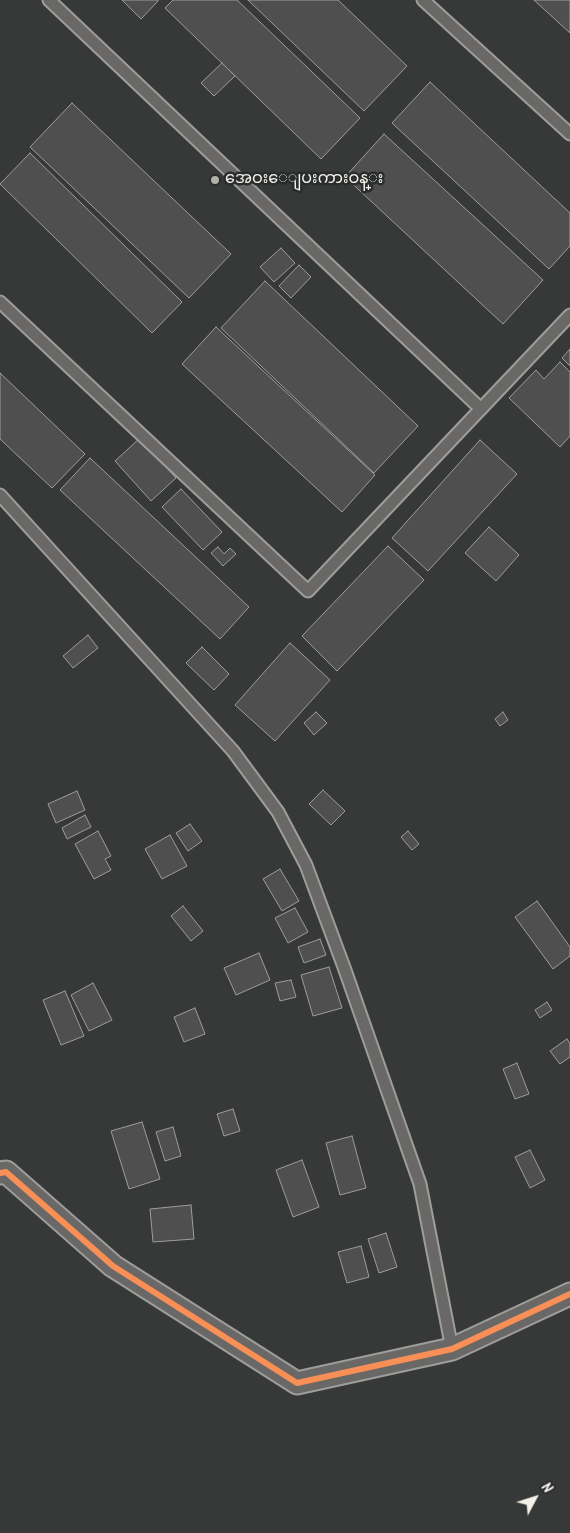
<!DOCTYPE html>
<meta charset="utf-8">
<style>
body{margin:0}
#map{position:relative;width:570px;height:1533px;overflow:hidden;background:#373838;font-family:Kalam,sans-serif}
canvas{display:block}
.north{position:absolute;left:510px;top:1473px;width:50px;height:50px;-webkit-text-stroke:4px #2a2d2e;paint-order:stroke;rotate:50deg;font-size:14px;font-weight:700;line-height:20px;text-align:center;color:#f4f1e8}
.north::after{content:'';display:block;margin:auto;width:18px;height:22px;background:#f4f1e8;clip-path:polygon(50% 0,100% 100%,50% 72%,0 100%)}
</style>
<div id="map">
<canvas width="570" height="1533"></canvas>
<div class="north">N</div>
</div>
<script>
const ctx = document.querySelector('canvas').getContext('2d');
ctx.lineJoin = 'round';
function paint(path, color) {
  ctx.fillStyle = color;
  ctx.fill(path, 'evenodd');
}
function shape(rows) {
  const path = new Path2D();
  for (const r of rows) {
    path.moveTo(r[0], r[1]);
    for (let i = 2; i < r.length; i += 2) path.lineTo(r[i], r[i + 1]);
  }
  return path;
}
function trace(path, color, width, dash) {
  ctx.strokeStyle = color;
  ctx.lineWidth = width;
  ctx.lineCap = dash ? 'butt' : 'round';
  ctx.setLineDash(dash || []);
  ctx.stroke(path);
}
function label(font, color, halo, rows, align = 'center') {
  ctx.font = font + ' Kalam,"Noto Sans Myanmar",sans-serif';
  ctx.lineWidth = 5;
  ctx.setLineDash([]);
  ctx.textBaseline = 'middle';
  ctx.strokeStyle = halo;
  ctx.fillStyle = color;
  for (const [text, x, y, turn = 0] of rows) {
    ctx.save();
    ctx.translate(x, y);
    ctx.rotate((+turn || 0) * Math.PI / 180);
    ctx.textAlign = isNaN(turn) ? turn : align;
    if (halo) ctx.strokeText(text, 0, 0);
    ctx.fillText(text, 0, 0);
    ctx.restore();
  }
}
const building = shape([
 [122,0,158,0,158,1,141,19,122,0],
 [173,0,237,0,360,118,321,159,165,8,173,0],
 [248,0,338,0,407,66,364,111,248,0],
 [534,0,570,0,570,33,534,0],
 [222,63,235,76,214,96,201,83,222,63],
 [430,82,570,213,570,246,549,269,392,123,430,82],
 [72,103,231,254,189,298,30,147,72,103],
 [384,134,543,280,503,324,345,177,384,134],
 [30,153,182,302,152,333,0,184,30,153],
 [281,248,295,263,274,282,260,267,281,248],
 [299,265,311,277,291,298,279,286,299,265],
 [265,281,418,426,374,473,221,328,265,281],
 [216,327,375,475,342,512,182,364,216,327],
 [570,349,570,366,562,358,570,349],
 [560,362,570,372,570,436,560,447,509,398,536,370,544,379,560,362],
 [0,373,85,454,52,488,0,439,0,373],
 [140,438,176,478,151,501,115,461,140,438],
 [480,440,517,474,428,571,392,538,480,440],
 [90,458,249,607,220,639,60,490,90,458],
 [181,489,222,532,203,550,162,507,181,489],
 [489,527,519,555,496,581,465,553,489,527],
 [388,546,424,580,337,671,302,636,388,546],
 [218,547,224,554,230,548,236,554,223,566,211,553,218,547],
 [88,635,98,648,73,668,63,656,88,635],
 [290,643,330,680,275,741,235,705,290,643],
 [202,647,229,674,214,690,186,663,202,647],
 [316,712,327,723,314,735,304,723,316,712],
 [503,712,508,720,500,726,495,719,503,712],
 [323,790,345,811,331,825,309,804,323,790],
 [77,791,85,810,56,823,48,804,77,791],
 [85,815,91,827,67,839,62,828,85,815],
 [190,824,202,841,188,851,176,833,190,824],
 [98,831,111,856,105,859,111,870,94,879,75,844,98,831],
 [408,831,419,844,412,850,401,837,408,831],
 [170,835,187,866,162,879,145,849,170,835],
 [280,869,299,901,282,911,263,879,280,869],
 [537,901,570,947,570,956,553,969,515,917,537,901],
 [183,906,203,931,191,941,171,916,183,906],
 [295,908,308,932,288,943,275,918,295,908],
 [320,939,326,955,304,963,298,947,320,939],
 [259,953,270,980,236,995,224,968,259,953],
 [329,967,342,1008,313,1016,301,975,329,967],
 [291,980,296,997,280,1001,275,983,291,980],
 [93,983,112,1020,89,1031,71,995,93,983],
 [65,991,84,1036,61,1045,43,1000,65,991],
 [547,1002,552,1010,540,1018,535,1010,547,1002],
 [195,1008,205,1034,184,1042,174,1017,195,1008],
 [567,1039,570,1044,570,1057,560,1064,550,1051,567,1039],
 [517,1063,529,1094,515,1099,503,1069,517,1063],
 [233,1109,240,1131,224,1136,217,1114,233,1109],
 [142,1122,160,1179,129,1189,111,1131,142,1122],
 [173,1127,181,1156,165,1161,156,1132,173,1127],
 [352,1136,366,1188,340,1195,326,1143,352,1136],
 [530,1150,545,1180,530,1188,515,1157,530,1150],
 [302,1160,319,1207,293,1217,276,1170,302,1160],
 [191,1205,194,1239,153,1242,150,1209,191,1205],
 [386,1233,397,1267,379,1273,368,1239,386,1233],
 [361,1246,369,1277,347,1283,338,1252,361,1246]
]);
paint(building, '#4f4f4f');
trace(building, '#9d9d9b', 1);
const service = shape([
 [49,0,481,409],
 [423,0,570,134],
 [0,302,308,591,570,315],
 [0,495,233,751,278,812,306,865,345,970,420,1184,452,1349]
]);
const minor = shape([
 [0,1173,6,1172,113,1266,297,1383,452,1349,570,1294]
]);
trace(service, '#9d9d9b', 15);
trace(minor, '#9d9d9b', 25);
trace(service, '#696866', 11);
trace(minor, '#696866', 21);
trace(shape([
 [0,1173,6,1172,113,1266,297,1383,452,1349,570,1294]
]), '#f78f57', 6);
for (const [x, y, r, color] of [
 [215,180,5,"#b2b0aa"]
]) {
  const dot = new Path2D();
  dot.arc(x, y, r, 0, 2 * Math.PI);
  ctx.fillStyle = color;
  ctx.fill(dot);
  trace(dot, '#2a2d2e', 2);
}
label('16px', '#f4f1e8', '#2a2d2e', [
 ["အေဝးေျပးကားဝန္း",225,180]
], 'left');
</script>
